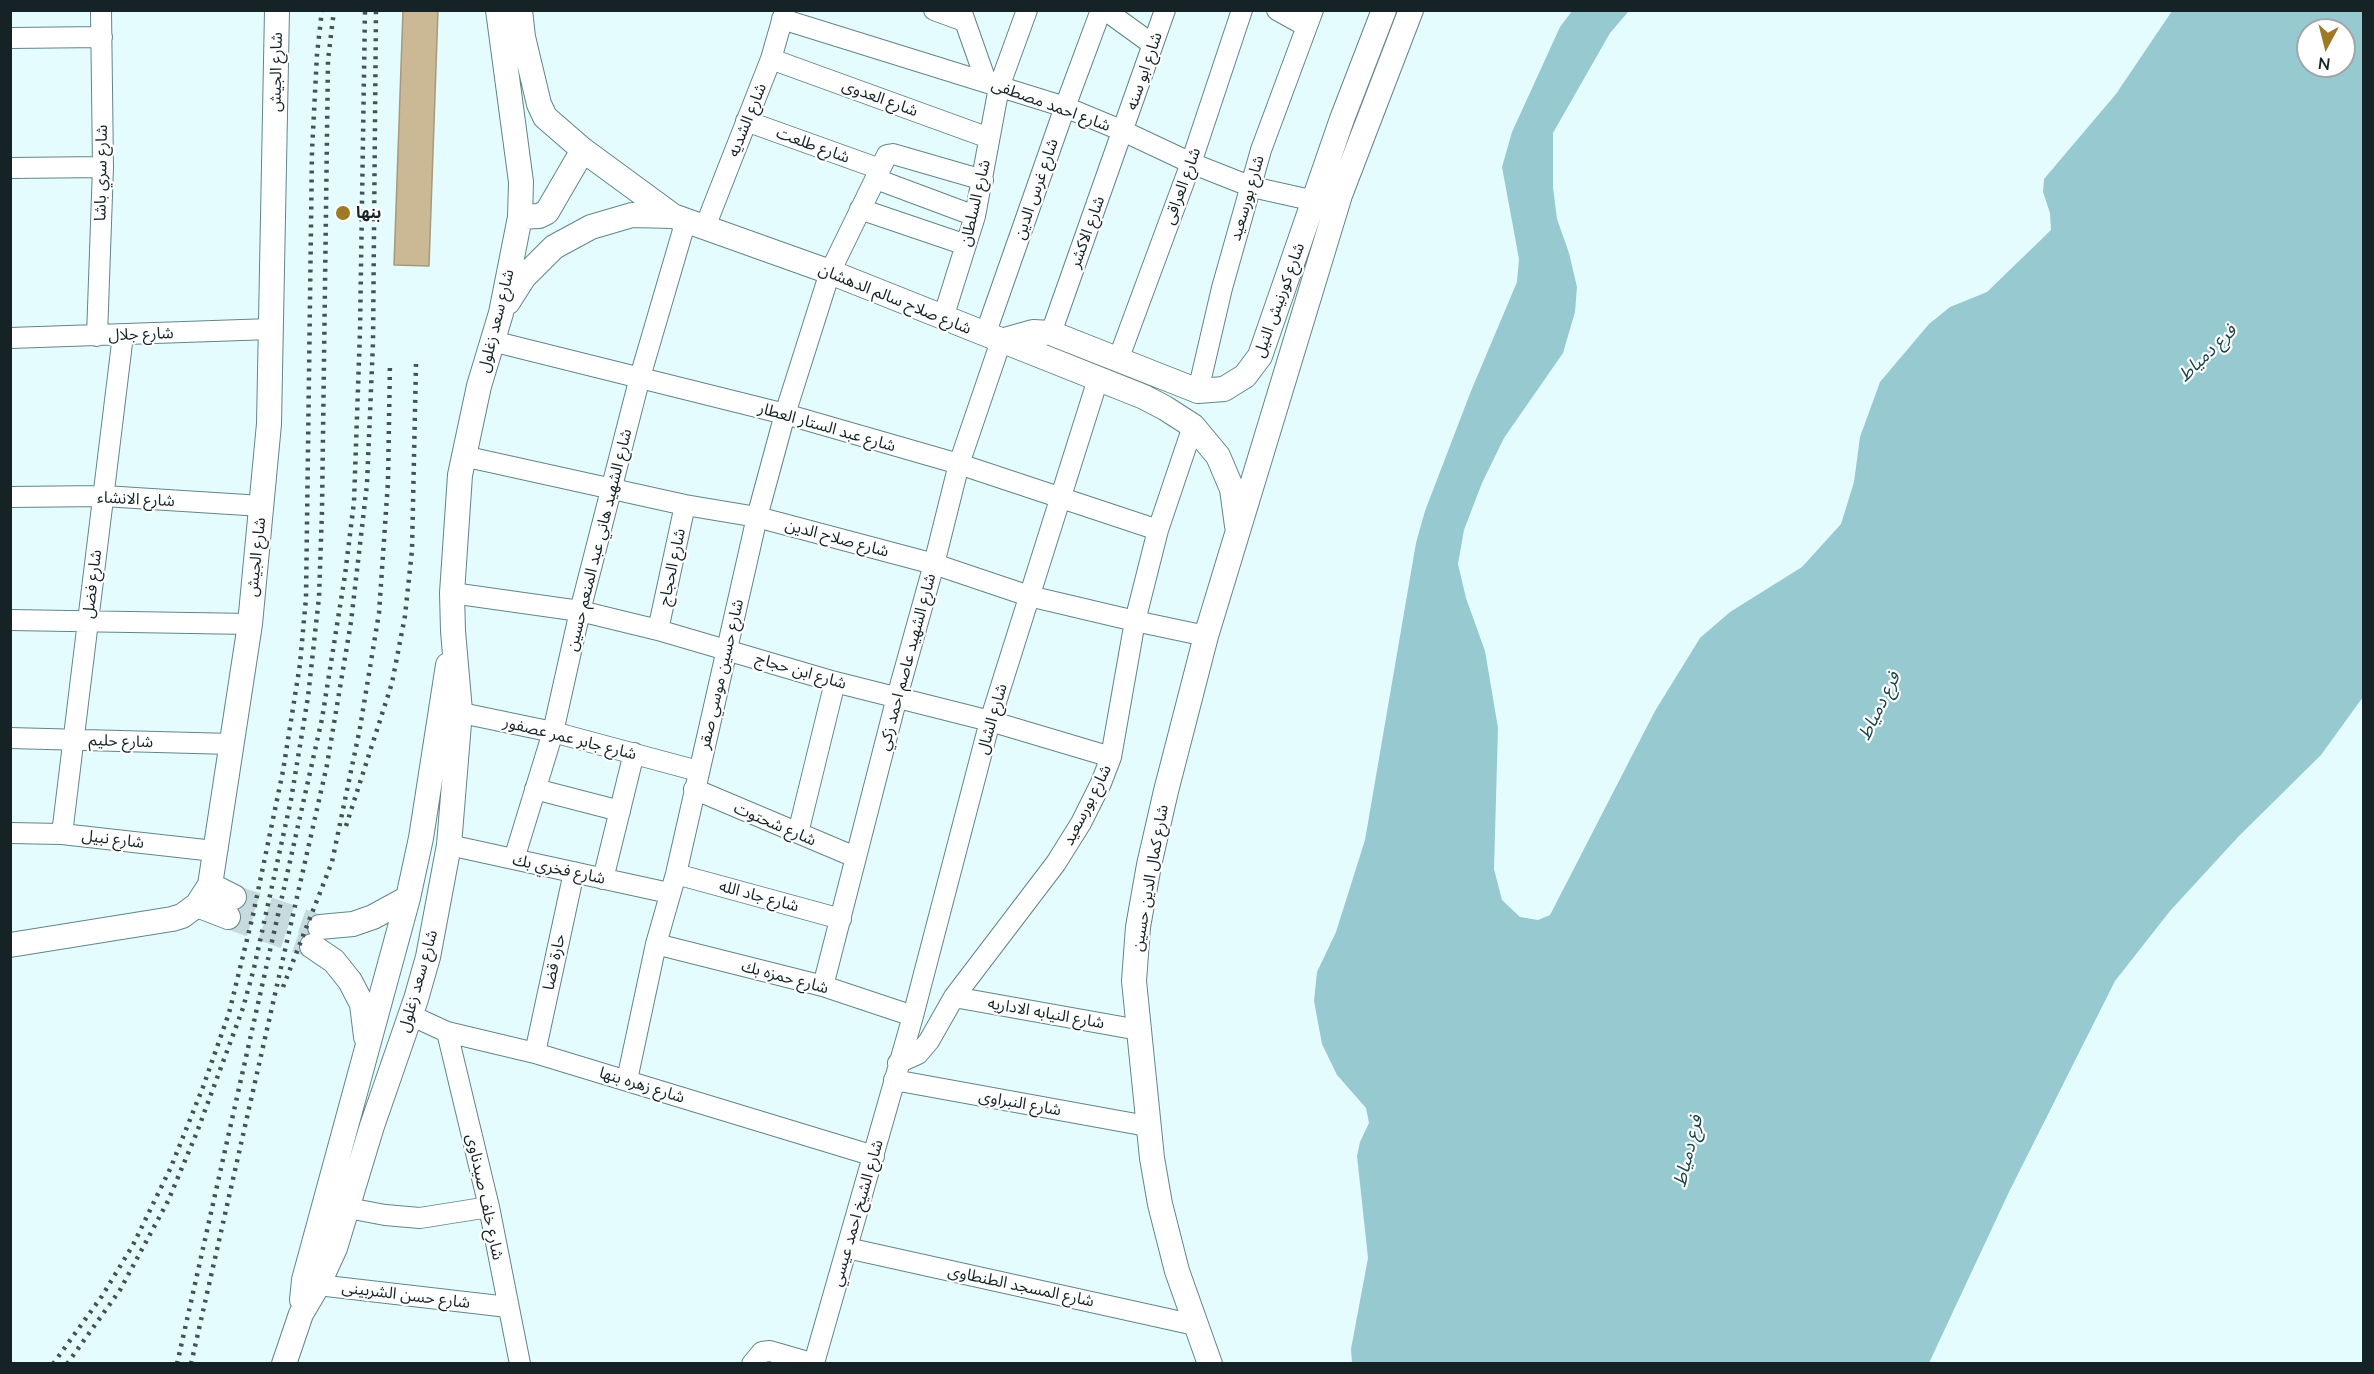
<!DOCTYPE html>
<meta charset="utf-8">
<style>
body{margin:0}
#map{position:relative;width:2374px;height:1374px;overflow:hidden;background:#e5fcff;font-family:Lato,sans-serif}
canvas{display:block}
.frame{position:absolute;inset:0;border:12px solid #152326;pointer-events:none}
.north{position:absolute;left:2296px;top:18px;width:60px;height:60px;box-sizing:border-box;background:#fff;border:2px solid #a1a7a8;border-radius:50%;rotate:187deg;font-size:16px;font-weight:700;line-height:24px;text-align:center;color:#152326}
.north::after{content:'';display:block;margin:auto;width:21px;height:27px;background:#9f7926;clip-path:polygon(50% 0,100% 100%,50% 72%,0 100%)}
</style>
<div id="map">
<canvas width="2374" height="1374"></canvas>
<div class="frame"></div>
<div class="north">N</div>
</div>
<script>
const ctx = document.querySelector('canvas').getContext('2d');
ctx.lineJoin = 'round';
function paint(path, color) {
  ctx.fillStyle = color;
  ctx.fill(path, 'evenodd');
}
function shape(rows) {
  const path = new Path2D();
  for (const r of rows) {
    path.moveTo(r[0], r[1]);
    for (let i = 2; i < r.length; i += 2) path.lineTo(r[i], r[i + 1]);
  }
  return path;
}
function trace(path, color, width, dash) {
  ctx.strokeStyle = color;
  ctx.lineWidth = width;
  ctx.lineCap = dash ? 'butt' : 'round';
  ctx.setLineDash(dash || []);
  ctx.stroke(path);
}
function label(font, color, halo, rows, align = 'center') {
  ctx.font = font + ' Lato,"Noto Sans Arabic",sans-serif';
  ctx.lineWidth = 4.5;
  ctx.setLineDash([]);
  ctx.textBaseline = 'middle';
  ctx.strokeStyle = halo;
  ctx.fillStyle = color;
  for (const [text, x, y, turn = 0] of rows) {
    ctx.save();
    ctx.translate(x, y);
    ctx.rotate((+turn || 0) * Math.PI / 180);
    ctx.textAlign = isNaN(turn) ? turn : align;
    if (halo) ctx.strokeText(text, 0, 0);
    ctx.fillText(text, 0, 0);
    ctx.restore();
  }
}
paint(shape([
 [1572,11,1629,11,1610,33,1553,133,1553,187,1557,219,1569,253,1577,287,1575,312,1563,353,1504,438,1482,483,1464,530,1458,564,1466,598,1485,651,1498,728,1494,869,1502,900,1520,917,1538,920,1550,915,1655,711,1700,638,1730,612,1802,567,1841,524,1854,482,1860,437,1880,382,1929,324,1950,307,1987,292,2051,230,2050,213,2043,192,2044,179,2116,94,2172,11,2363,11,2363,697,2321,755,2238,837,2170,911,2115,981,2009,1192,1929,1363,1352,1363,1351,1349,1368,1258,1357,1156,1360,1142,1369,1123,1366,1108,1337,1075,1322,1044,1314,1001,1317,972,1336,932,1365,840,1416,543,1425,511,1471,391,1517,282,1519,259,1502,167,1512,132,1560,27],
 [2308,30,2344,30,2344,66,2308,66]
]), '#97c9d0');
const building = shape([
 [403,10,438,10,429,266,394,265,403,10]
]);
paint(building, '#cbb894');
trace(building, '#a7997f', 1.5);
trace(shape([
 [234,897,320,927],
 [228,917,312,946]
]), '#c6dbde', 24, [24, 12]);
const minor = shape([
 [934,10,964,21],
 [961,10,986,81],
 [1105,10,1152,44],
 [1277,10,1306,26],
 [782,19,1065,107,1123,131,1191,163,1252,187,1315,201],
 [10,38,102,37],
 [771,59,989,138],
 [746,121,880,169],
 [10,168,103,167],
 [876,179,975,216],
 [860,209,966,245],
 [705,227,771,59,785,10],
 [943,318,975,216,999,87,1027,10],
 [1051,333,1165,10],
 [985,335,1065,107,1101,10],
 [97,336,103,167,101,10],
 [10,338,271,329],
 [492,341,785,414,959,464,1158,530],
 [1118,360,1191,163,1242,10],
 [1198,391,1222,288,1261,150,1313,10],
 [463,456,685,505,757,517,934,564,1029,596,1135,621,1206,636],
 [10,497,104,496,262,506],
 [452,593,580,611,658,630,835,682,990,721,1111,757],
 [10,620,250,624],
 [658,630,685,505],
 [447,710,553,732,698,771],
 [10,738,231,744],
 [535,789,620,811],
 [694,789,855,857],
 [10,833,62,834,214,851],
 [798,833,835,682],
 [62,834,123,335],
 [449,845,669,893],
 [514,859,553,732,580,611,640,377,686,220],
 [676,874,841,919],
 [603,879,634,753],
 [656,944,823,986,913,1016],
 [823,986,897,697,934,564,959,464,1001,341],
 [954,997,1139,1030],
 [410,1015,447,1032,535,1053,874,1156],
 [447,1032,489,1207,520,1364],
 [535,1053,574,872],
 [898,1063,918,1054,929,1041,954,997,1056,863,1081,823,1101,783,1111,757,1135,621,1158,530,1193,426],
 [627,1080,656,944,676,874,757,517,785,414,830,272,887,155,893,154,983,180],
 [894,1080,1147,1126],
 [348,1208,385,1215,420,1218,489,1207],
 [847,1248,1195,1325],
 [305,1280,318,1285,508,1307],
 [814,1363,913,1016,990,721,1098,379],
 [752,1364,762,1352,770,1351,815,1364]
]);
const major = shape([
 [520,10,523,37,539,104,545,117,583,150,673,216],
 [520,217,539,216,547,212,583,150],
 [508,302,524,277,554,247,591,227,632,215,673,216,830,272,1144,397,1165,408,1193,426,1218,456,1232,489,1237,526],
 [1001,341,1033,332,1051,333,1198,391,1224,389,1245,376,1260,356,1342,119,1384,10],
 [210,885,234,897],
 [197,905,228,917],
 [320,927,353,924,373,917,408,898],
 [10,945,172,919,182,916,197,905,210,885,250,624,269,424,277,10],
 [312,946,334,961,350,981,362,1004,366,1037],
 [302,1300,304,1280,408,898,421,838,448,665],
 [284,1364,301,1314,318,1285,335,1248,372,1126,416,999,428,957,449,845,460,711,453,631,452,593,460,475,479,386,501,313,520,217,521,182,498,10],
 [1210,1364,1177,1271,1160,1204,1152,1158,1134,981,1138,927,1149,865,1166,791,1206,636,1340,195,1411,10]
]);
trace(minor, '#62858a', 22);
trace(major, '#62858a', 26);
trace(minor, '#fff', 20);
trace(major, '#fff', 24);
trace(shape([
 [346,826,392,683,405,616,412,550,416,364],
 [283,987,332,862,360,728,379,613,388,482,390,362],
 [53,1364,102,1296,133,1245,171,1167,203,1087,229,1013,253,915,283,771,300,664,306,598,312,151,317,54,322,10],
 [67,1364,120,1290,168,1201,197,1132,243,1008,254,968,291,800,308,697,319,597,322,511,328,60,334,10],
 [177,1364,322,719,345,575,354,502,360,331,365,10],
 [191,1364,327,765,351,622,367,484,373,343,376,10]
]), '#425255', 4.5, [3, 6]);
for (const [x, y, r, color] of [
 [343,213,8,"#9f7926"]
]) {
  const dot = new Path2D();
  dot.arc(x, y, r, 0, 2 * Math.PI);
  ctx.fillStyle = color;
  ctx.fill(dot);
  trace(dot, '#fff', 2);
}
label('16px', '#152326', '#fff', [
 ["شارع ابو سنه",1144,71,-71],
 ["شارع الجيش",276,72,-89],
 ["شارع العدوى",880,98,20],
 ["شارع احمد مصطفى",1051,105,20],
 ["شارع الشديه",747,120,-68],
 ["شارع طلعت",813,145,20],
 ["شارع سري باشا",101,173,-89],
 ["شارع العراقى",1182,186,-70],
 ["شارع غرس الدين",1036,189,-71],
 ["شارع بورسعيد",1247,198,-74],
 ["شارع السلطان",975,203,-77],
 ["شارع الاكشر",1087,232,-70],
 ["شارع صلاح سالم الدهشان",895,299,22],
 ["شارع كورنيش النيل",1279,300,-70],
 ["شارع سعد زغلول",496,321,-76],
 ["شارع جلال",141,334,-2],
 ["شارع عبد الستار العطار",827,427,16],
 ["شارع الانشاء",136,499,3],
 ["شارع صلاح الدين",837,538,15],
 ["شارع الشهيد هاني عبد المنعم حسين",599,540,-76],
 ["شارع الجيش",256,557,-84],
 ["شارع الحجاج",672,567,-78],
 ["شارع فضل",92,584,-83],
 ["شارع الشهيد عاصم احمد زكي",907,662,-75],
 ["شارع ابن حجاج",801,671,16],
 ["شارع حسين موسي صقر",721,674,-77],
 ["شارع الشال",992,719,-74],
 ["شارع جابر عمر عصفور",570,738,14],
 ["شارع حليم",121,741,2],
 ["شارع بورسعيد",1087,805,-63],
 ["شارع شحتوت",775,824,23],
 ["شارع نبيل",113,839,7],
 ["شارع فخري بك",559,869,12],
 ["شارع كمال الدين حسين",1150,878,-80],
 ["شارع جاد الله",759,896,15],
 ["حارة قضا",554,962,-78],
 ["شارع حمزه بك",785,977,15],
 ["شارع سعد زغلول",418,981,-74],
 ["شارع النيابه الاداريه",1046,1013,10],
 ["شارع زهره بنها",642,1085,17],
 ["شارع النبراوى",1020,1103,10],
 ["شارع خلف صيدناوى",485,1197,78],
 ["شارع الشيخ احمد عيسي",857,1213,-74],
 ["شارع المسجد الطنطاوى",1021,1286,12],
 ["شارع حسن الشربينى",406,1295,7]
]);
label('bold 16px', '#152326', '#fff', [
 ["بنها",356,213]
], 'left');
label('italic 18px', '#18454b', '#fff', [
 ["فرع دمياط",2207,353,-44],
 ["فرع دمياط",1879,706,-64],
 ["فرع دمياط",1688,1151,-76]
]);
</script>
